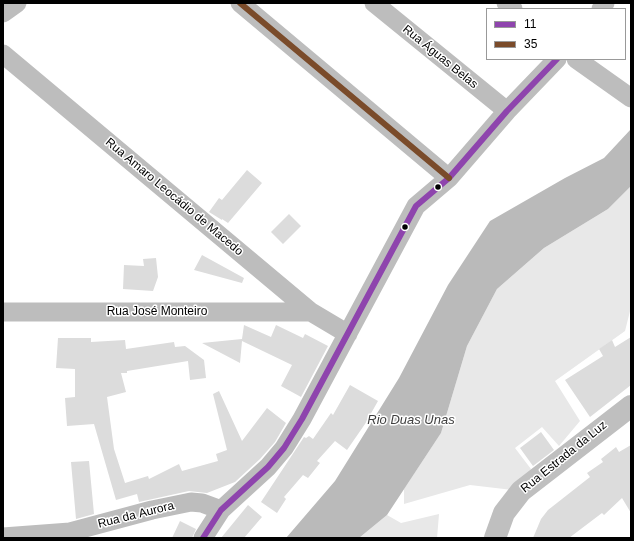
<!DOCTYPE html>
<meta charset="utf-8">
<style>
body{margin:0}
#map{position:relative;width:634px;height:541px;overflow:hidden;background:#fff;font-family:Helvetica,sans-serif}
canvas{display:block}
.frame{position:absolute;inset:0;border:4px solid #000;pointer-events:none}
.legend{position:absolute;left:486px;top:8px;width:140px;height:52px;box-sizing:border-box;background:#fff;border:1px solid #999;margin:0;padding:5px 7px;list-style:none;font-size:12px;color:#000}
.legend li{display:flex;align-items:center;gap:8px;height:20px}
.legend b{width:20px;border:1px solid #999}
</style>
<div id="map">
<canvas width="634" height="541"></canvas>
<div class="frame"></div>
<ul class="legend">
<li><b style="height:5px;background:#8e44ad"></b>11</li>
<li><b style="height:5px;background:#7a4b2a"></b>35</li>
</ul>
</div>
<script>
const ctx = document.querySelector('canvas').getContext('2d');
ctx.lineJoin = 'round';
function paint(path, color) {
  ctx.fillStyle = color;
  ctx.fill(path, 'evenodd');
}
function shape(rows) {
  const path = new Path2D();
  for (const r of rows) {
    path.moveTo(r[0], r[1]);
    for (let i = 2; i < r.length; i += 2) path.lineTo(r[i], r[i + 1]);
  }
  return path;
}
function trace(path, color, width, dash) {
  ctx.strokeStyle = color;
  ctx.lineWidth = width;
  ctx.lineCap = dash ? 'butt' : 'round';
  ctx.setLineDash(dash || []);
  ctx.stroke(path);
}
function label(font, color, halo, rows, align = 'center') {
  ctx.font = font + ' Helvetica,sans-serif';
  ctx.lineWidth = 3;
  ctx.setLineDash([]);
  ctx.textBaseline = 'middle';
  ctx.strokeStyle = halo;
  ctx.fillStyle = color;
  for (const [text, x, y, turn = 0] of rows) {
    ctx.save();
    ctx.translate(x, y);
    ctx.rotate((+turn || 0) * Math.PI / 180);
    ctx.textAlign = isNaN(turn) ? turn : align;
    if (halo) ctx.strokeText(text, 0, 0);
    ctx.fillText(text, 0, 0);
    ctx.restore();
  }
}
paint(shape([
 [631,186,631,307,625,331,555,381,580,421,559,446,542,427,515,448,531,469,521,491,470,485,404,504,404,489,441,433,467,346,497,289,544,248,608,209],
 [439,514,437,538,359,538,387,515,401,523]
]), '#e8e8e8');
paint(shape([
 [631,129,631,186,608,209,544,248,497,289,467,346,441,433,387,515,359,538,286,538,335,481,399,378,448,285,490,221,565,178,604,158]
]), '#bababa');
paint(shape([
 [247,170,262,183,228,223,222,219,222,220,209,212,219,198,222,200],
 [289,214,301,226,283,244,271,232],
 [202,255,244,278,242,283,194,270],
 [156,258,158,277,153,291,123,289,124,265,144,266,143,259],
 [244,325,271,337,276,325,303,338,305,334,328,346,301,397,281,386,292,365,242,341,240,363,202,343,242,339],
 [631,337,631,385,590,417,565,380,603,356,599,349,612,340,615,347],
 [58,338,91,338,91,342,125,340,126,349,174,342,175,347,185,346,204,360,206,378,190,380,188,361,127,371,127,373,121,373,126,392,107,397,114,449,125,483,148,476,149,479,179,464,182,471,218,461,216,454,227,450,213,394,219,391,242,441,267,408,286,423,275,442,260,459,235,482,207,493,189,491,139,502,137,494,116,500,94,424,67,426,65,398,75,397,75,369,56,368],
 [350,385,378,401,365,424,347,450,335,441,317,461,320,463,308,478,303,475,284,497,286,499,277,513,261,502,304,437,306,438,309,436,313,439,331,413,333,415],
 [541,432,554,450,533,466,520,448],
 [631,445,631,513,622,498,604,515,602,513,569,538,533,538,541,519,548,510,590,477,587,473,603,462,601,459,616,447,619,452],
 [89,461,94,514,76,519,71,462],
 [248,505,262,517,244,538,221,538],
 [180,521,196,529,192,538,172,538]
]), '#dcdcdc');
trace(shape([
 [240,3,449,178],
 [374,3,507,111],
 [506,3,513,9],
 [601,9,605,3],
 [3,13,17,3],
 [3,54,311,312,348,334],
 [576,59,631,98],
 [3,312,311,312],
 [3,537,70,532,152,510,191,502,202,503,221,510],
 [203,538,221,510,268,467,284,448,302,419,416,206,449,178,507,111,557,59]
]), '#bdbdbd', 19);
trace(shape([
 [495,538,504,513,521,491,631,406]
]), '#bfbfbf', 22);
trace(shape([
 [203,538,221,510,268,467,284,448,302,419,416,206,449,178,507,111,557,59]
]), '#8e44ad', 6);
trace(shape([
 [240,3,449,178]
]), '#7a4b2a', 6);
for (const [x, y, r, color] of [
 [438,187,3.5,"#000"],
 [405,227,3.5,"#000"]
]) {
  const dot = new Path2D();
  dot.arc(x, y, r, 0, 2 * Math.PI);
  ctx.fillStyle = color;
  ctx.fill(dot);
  trace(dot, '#fff', 1.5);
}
label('12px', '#000', '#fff', [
 ["Rua Águas Belas",440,57,39],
 ["Rua Amaro Leocádio de Macedo",174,197,40],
 ["Rua José Monteiro",157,312],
 ["Rua Estrada da Luz",564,457,-39],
 ["Rua da Aurora",136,515,-14]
]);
label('italic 13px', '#3e3e3e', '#fff', [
 ["Rio Duas Unas",411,420]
]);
</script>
